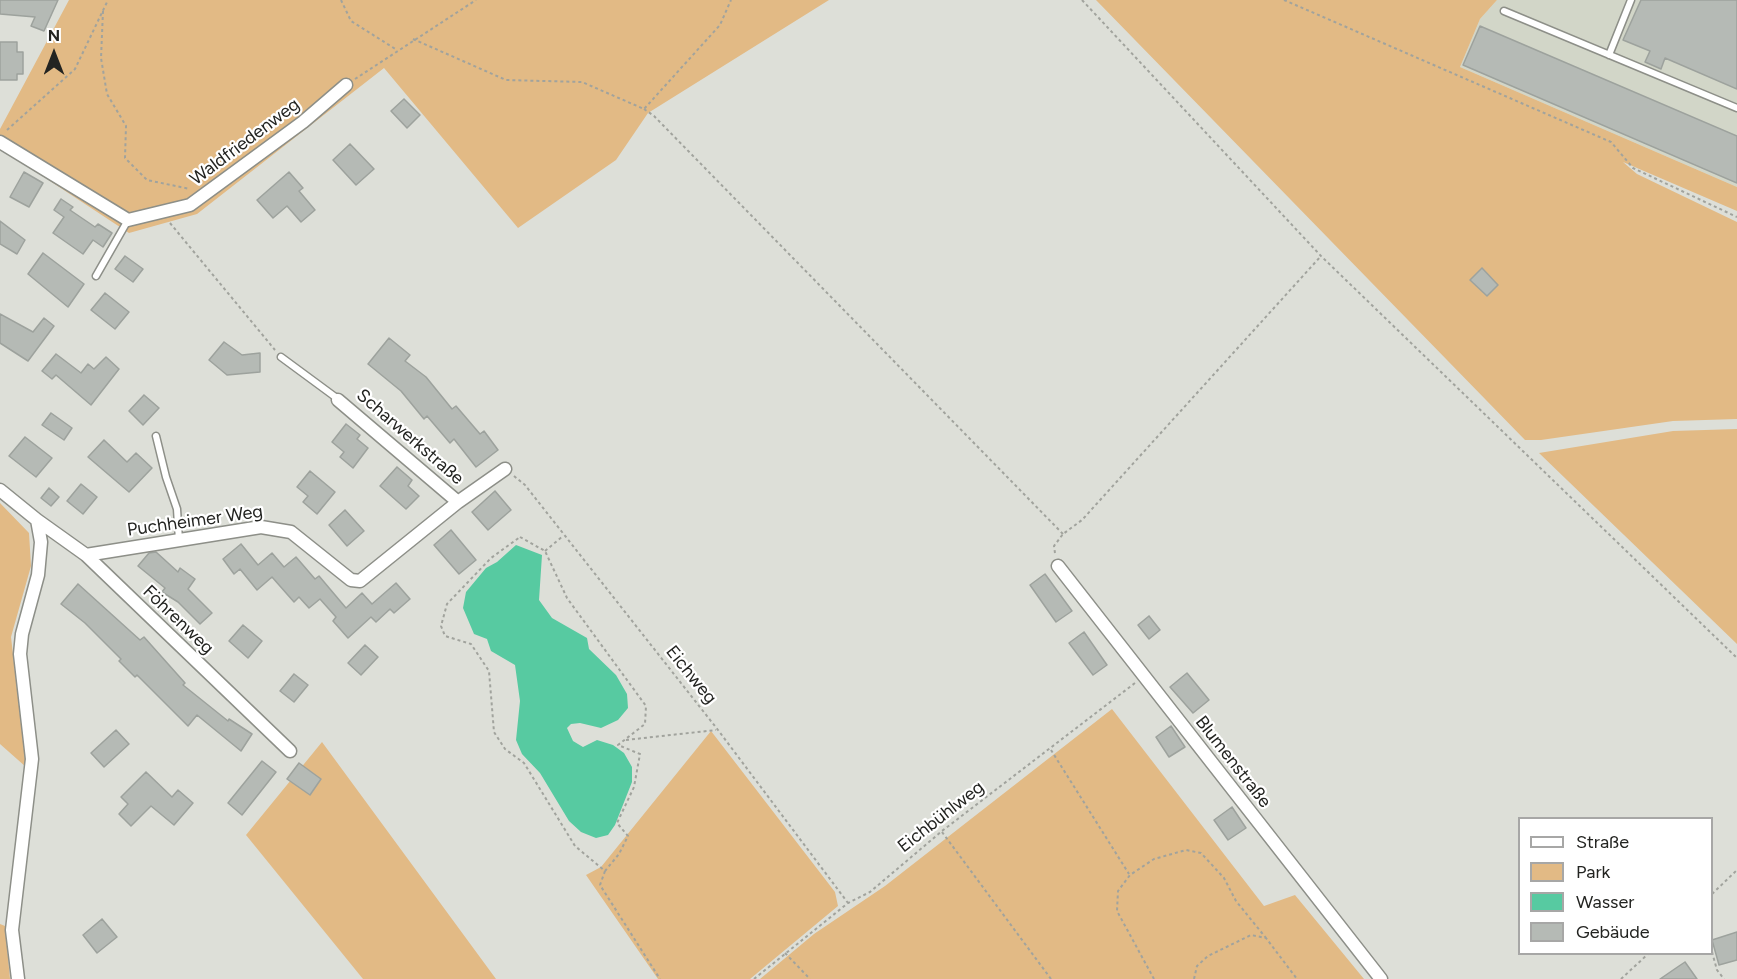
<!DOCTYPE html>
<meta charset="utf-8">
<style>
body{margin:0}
#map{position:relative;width:1737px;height:979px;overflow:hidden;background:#dddfd8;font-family:Figtree,sans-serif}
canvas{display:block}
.legend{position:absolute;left:1518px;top:817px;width:195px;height:138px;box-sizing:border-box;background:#fff;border:2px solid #a7a7a6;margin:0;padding:8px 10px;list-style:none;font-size:18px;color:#232421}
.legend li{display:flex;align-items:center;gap:12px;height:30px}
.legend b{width:30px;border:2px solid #a7a7a6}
.north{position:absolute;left:24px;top:24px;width:60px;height:60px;-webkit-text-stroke:4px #fff;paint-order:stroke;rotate:0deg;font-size:16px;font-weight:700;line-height:24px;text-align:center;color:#232421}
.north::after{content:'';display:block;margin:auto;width:21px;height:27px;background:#232421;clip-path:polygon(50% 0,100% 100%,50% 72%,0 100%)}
</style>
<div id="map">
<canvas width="1737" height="979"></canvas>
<ul class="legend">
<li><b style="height:8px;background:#fff"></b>Straße</li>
<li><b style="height:16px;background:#e2ba85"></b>Park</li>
<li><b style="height:16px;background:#57caa1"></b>Wasser</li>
<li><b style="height:16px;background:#b5bab5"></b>Gebäude</li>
</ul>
<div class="north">N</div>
</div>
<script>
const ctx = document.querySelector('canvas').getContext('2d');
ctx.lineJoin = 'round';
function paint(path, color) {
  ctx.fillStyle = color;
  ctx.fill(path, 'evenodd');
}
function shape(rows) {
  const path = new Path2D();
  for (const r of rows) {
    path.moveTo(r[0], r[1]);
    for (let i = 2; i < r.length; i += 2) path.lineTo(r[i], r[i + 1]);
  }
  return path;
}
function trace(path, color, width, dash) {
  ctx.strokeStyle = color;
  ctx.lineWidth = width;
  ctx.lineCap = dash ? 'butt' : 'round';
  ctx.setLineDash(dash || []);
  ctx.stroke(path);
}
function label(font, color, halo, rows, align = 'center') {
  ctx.font = font + ' Figtree,sans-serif';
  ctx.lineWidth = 4.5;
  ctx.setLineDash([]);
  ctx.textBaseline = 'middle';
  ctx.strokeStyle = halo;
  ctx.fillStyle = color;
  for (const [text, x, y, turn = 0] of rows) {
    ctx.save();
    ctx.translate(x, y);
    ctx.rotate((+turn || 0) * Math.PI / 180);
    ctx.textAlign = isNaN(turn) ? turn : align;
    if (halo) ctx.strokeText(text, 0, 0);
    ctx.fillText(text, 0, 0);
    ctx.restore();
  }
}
paint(shape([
 [1497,0,1737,0,1737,187,1460,67,1480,19]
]), '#d2d6c8');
paint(shape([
 [69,0,829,0,648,113,616,160,518,228,384,68,197,214,129,233,0,148,0,129],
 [1096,0,1497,0,1480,19,1460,67,1737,187,1737,211,1623,162,1637,174,1737,222,1737,419,1673,421,1541,440,1525,440],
 [1737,429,1737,644,1539,453,1673,431],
 [0,503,29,533,31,566,11,637,26,767,0,744],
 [1112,709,1264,906,1295,895,1364,979,760,979,814,934,885,886],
 [711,731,835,892,838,906,750,979,658,979,586,875,601,867],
 [322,742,496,979,363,979,246,835],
 [0,924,5,926,10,979,0,979]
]), '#e2ba85');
paint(shape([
 [516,545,542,555,539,600,552,618,587,638,589,649,616,675,627,694,628,708,618,720,601,728,580,723,571,724,567,728,573,741,583,747,597,740,613,745,624,753,632,767,632,782,615,825,608,835,596,838,581,832,569,821,540,773,522,754,516,740,520,701,515,665,491,651,487,639,474,634,463,608,466,592,486,568,497,562]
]), '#57caa1');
const building = shape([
 [0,0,58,0,44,31,31,26,35,17,0,14,0,0],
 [1641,0,1737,0,1737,89,1665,58,1661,69,1645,62,1650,51,1623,40,1641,0],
 [1480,26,1737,136,1737,183,1463,65,1480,26],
 [0,42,17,42,17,52,23,52,23,74,17,74,17,80,0,80,0,42],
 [404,99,420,115,407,128,391,111,404,99],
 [350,144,374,169,356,185,333,160,350,144],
 [24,172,43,183,29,207,10,197,24,172],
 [289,172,303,188,299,191,315,210,301,222,287,206,273,218,257,200,289,172],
 [61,199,73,207,70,210,95,227,98,224,112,233,103,247,93,240,83,254,53,233,64,217,54,210,61,199],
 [0,221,25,240,17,254,0,244,0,221],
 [43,253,84,284,68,307,28,274,43,253],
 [125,256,143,269,133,282,115,269,125,256],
 [1482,268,1498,285,1487,296,1470,280,1482,268],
 [105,293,129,312,115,329,91,310,105,293],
 [0,314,33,332,44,318,54,326,28,361,0,343,0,314],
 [389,338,410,355,405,361,426,377,452,409,456,406,480,434,484,431,498,450,476,467,454,439,450,443,427,416,424,419,401,391,368,364,389,338],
 [224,342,242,355,260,353,260,372,227,375,209,360,224,342],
 [56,354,81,373,88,364,94,369,106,357,119,369,91,405,56,375,52,379,42,371,56,354],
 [144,395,159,408,143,425,129,411,144,395],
 [51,413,72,428,64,440,42,425,51,413],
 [346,424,360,435,357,439,368,448,353,468,340,457,344,452,332,442,346,424],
 [25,437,52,458,36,477,9,456,25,437],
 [104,440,127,462,136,453,152,468,129,492,88,457,104,440],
 [397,467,412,480,408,486,419,496,406,509,380,486,397,467],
 [310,471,335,492,317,514,303,502,308,496,297,487,310,471],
 [81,484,97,497,83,514,67,501,81,484],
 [49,488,59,497,51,506,41,498,49,488],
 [495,491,511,510,488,530,472,512,495,491],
 [345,510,364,531,347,546,329,525,345,510],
 [451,530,476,560,459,574,434,545,451,530],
 [241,544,258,565,272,553,284,567,296,557,315,579,319,576,346,608,362,593,372,604,396,583,410,599,394,613,390,609,376,622,371,617,348,638,333,621,336,617,320,599,309,608,299,597,294,602,272,577,257,590,240,569,234,574,223,559,241,544],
 [156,552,178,572,180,568,195,579,188,589,212,613,200,624,178,602,162,592,165,588,138,566,149,553,156,552],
 [1045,574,1072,611,1056,622,1030,585,1045,574],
 [78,584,140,640,144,637,185,683,183,685,228,721,229,719,252,734,241,751,197,715,188,726,137,675,135,677,119,661,121,659,85,623,61,604,78,584],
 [1149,616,1160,630,1149,639,1138,625,1149,616],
 [243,625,262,641,248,658,229,641,243,625],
 [1084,632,1107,665,1093,675,1069,643,1084,632],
 [365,645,378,657,361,675,348,663,365,645],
 [1187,673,1209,700,1193,713,1170,687,1187,673],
 [294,674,308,685,294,702,280,691,294,674],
 [1171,726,1185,747,1169,757,1156,737,1171,726],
 [116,730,129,744,104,767,91,753,116,730],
 [262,761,276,772,242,815,228,803,262,761],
 [299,763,321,779,310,795,287,779,299,763],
 [146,772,172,797,178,790,193,803,174,825,151,806,131,826,119,814,128,804,121,797,146,772],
 [1232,807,1246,828,1228,840,1214,820,1232,807],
 [102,919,117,937,97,953,83,935,102,919],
 [1737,932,1737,960,1719,965,1712,940,1737,932],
 [1685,962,1697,979,1660,979,1679,966,1685,962]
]);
paint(building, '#b5bab5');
trace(building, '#9da29d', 1.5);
const lane = shape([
 [1504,11,1737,108],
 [1609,55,1631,0],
 [96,276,128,220],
 [281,357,338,399],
 [156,436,166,477,177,509,179,540]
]);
const street = shape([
 [0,142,128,220,190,205,303,122,346,85],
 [338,400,458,502],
 [0,490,37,520,41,542,38,575,22,634,20,654,32,759,12,930,18,979],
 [37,520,86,555,290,751],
 [86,555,261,527,291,532,351,580,360,581,458,502,505,469],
 [1058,566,1381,979]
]);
trace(lane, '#8d8f88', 9);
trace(street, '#8d8f88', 15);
trace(shape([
 [341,0,351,21,397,50],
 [1082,0,1321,256,1737,658],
 [1284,0,1611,142,1633,168,1737,217],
 [103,11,101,58,107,94,126,126,125,158,147,180,190,189],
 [413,39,506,80,582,82,644,109,720,25,731,0],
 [355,79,476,0],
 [644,109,654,116,1063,534],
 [7,130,75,69,108,0],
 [170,223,275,350],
 [514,476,525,485,718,730,848,903],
 [520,537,545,551,567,598,646,706,645,724,618,745,640,754,634,787,617,823,628,836,619,854,605,871,575,846,524,763,505,749,494,732,489,671,471,644,445,636,441,626,447,604,491,558,520,537],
 [545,551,563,536],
 [1055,553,1054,546,1063,534,1082,520,1321,256],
 [626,740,716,730],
 [1051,750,1129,874],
 [942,832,1051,979],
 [605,871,600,885,660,979],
 [1712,894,1737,870],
 [1712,952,1717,970,1724,979],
 [785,953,810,979],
 [754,979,848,903,870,892,942,831,1135,683],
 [1154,979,1117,911,1118,891,1130,875,1154,859,1186,850,1201,853,1224,878,1236,901,1266,938],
 [1194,979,1197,966,1208,956,1251,935,1266,938,1297,979],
 [1621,979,1648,954]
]), '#a1a39d', 2, [3, 3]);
trace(lane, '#fff', 6);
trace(street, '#fff', 12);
label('18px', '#232421', '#fff', [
 ["Waldfriedenweg",245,142,-37],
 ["Scharwerkstraße",410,437,41],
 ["Puchheimer Weg",195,521,-8],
 ["Föhrenweg",178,620,44],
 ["Eichweg",691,675,51],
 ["Blumenstraße",1233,762,52],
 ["Eichbühlweg",941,817,-38]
]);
</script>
